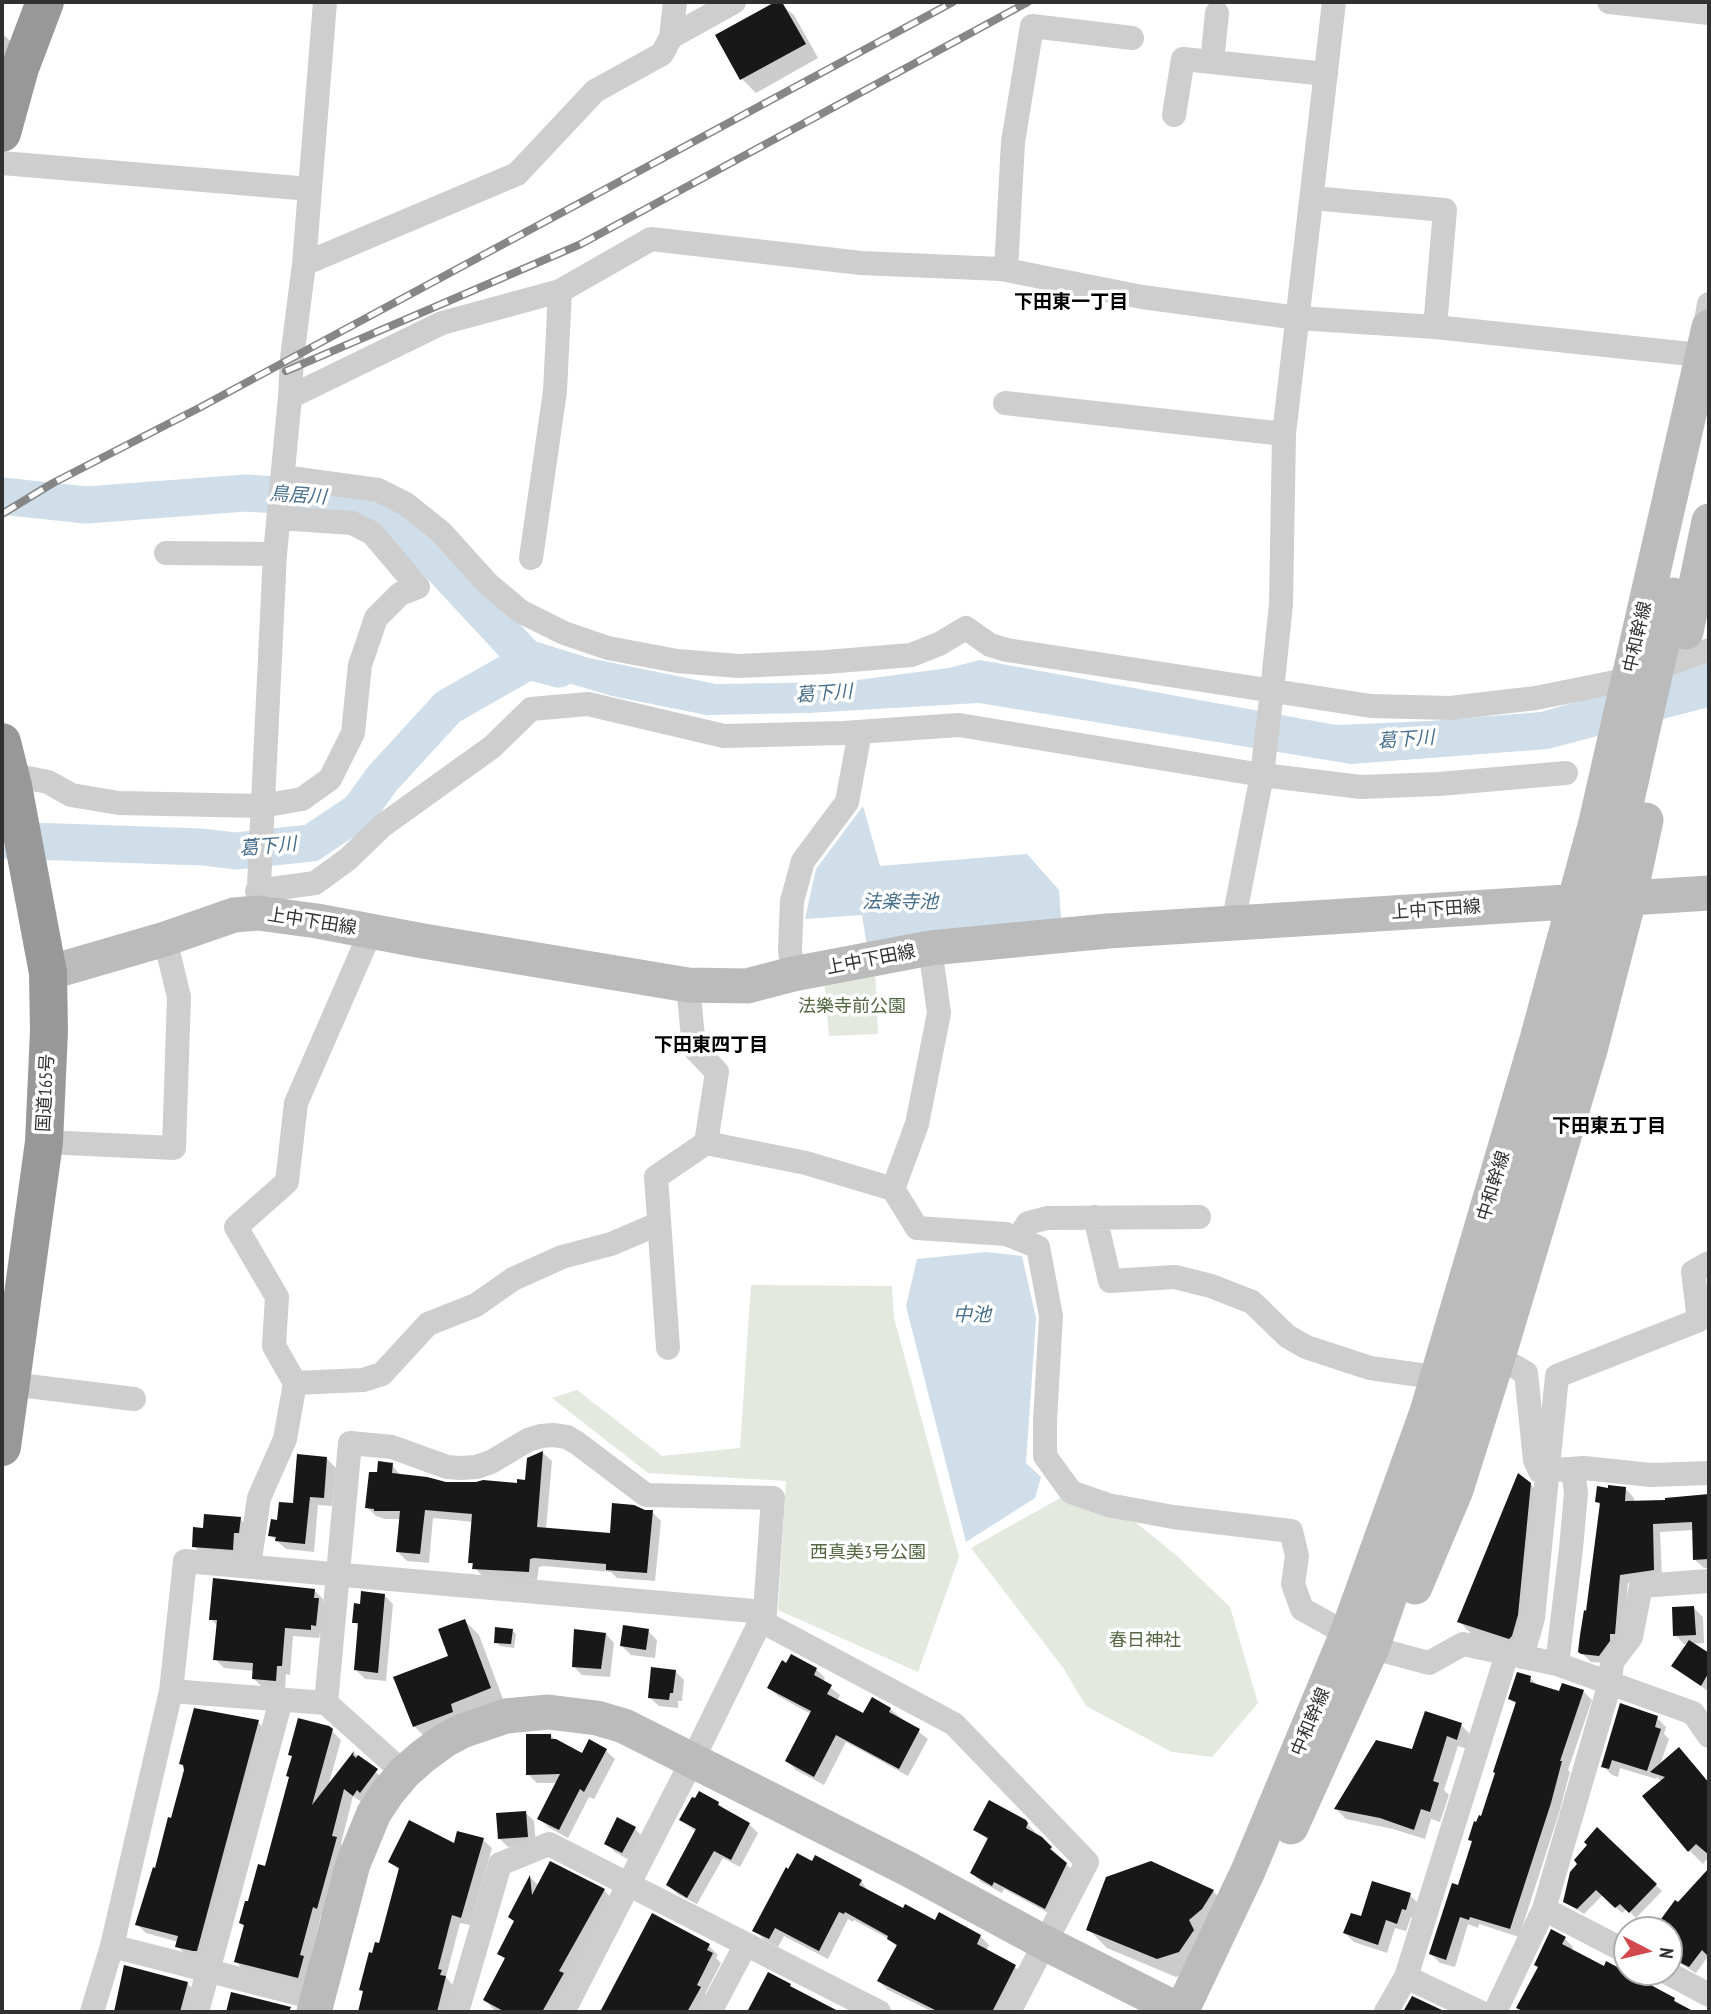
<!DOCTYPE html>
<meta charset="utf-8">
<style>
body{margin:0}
#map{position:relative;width:1711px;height:2014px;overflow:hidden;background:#fff;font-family:"PT Sans Narrow",sans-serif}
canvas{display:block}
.frame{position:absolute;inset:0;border:4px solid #313131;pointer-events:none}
.north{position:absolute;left:1613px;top:1916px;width:70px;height:70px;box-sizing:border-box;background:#fff;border:2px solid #adadad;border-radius:50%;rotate:97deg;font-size:19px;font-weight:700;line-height:28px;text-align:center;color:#313131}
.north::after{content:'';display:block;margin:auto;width:24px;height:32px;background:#d3484d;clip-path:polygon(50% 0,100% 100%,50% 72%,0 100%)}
</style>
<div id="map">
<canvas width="1711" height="2014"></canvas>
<div class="frame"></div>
<div class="north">N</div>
</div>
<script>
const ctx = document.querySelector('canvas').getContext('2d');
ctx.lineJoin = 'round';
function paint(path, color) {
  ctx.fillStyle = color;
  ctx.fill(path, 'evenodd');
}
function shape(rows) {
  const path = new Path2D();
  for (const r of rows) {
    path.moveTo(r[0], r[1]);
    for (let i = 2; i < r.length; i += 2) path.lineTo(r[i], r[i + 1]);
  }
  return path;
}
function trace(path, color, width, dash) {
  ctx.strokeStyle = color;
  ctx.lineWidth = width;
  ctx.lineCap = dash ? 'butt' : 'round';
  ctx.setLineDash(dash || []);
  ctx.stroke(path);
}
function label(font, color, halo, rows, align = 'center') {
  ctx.font = font + ' "PT Sans Narrow","Noto Sans JP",sans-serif';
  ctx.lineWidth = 7;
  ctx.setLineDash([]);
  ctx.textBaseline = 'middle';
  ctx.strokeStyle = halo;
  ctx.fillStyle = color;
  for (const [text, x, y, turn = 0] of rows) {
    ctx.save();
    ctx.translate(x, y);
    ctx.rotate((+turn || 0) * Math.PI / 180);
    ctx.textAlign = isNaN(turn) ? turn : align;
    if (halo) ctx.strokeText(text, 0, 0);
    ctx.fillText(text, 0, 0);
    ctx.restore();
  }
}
paint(shape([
 [875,969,878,1034,829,1036,824,979],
 [751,1285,892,1286,894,1318,959,1557,918,1672,778,1610,786,1481,648,1473,552,1398,577,1390,662,1456,740,1448],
 [1071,1492,1135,1522,1177,1556,1230,1607,1258,1703,1212,1757,1172,1752,1086,1706,1064,1669,971,1548]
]), '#e3e9de');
paint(shape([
 [528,639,589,658,716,684,842,682,949,668,980,660,1336,725,1429,721,1541,712,1709,663,1709,707,1548,749,1351,764,979,703,808,713,706,715,612,696,541,675,517,678,506,652],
 [863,806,880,866,1027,854,1059,890,1061,918,867,946,862,915,805,919,816,869],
 [986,1252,1022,1256,1036,1318,1026,1463,1041,1477,1035,1498,966,1542,906,1306,917,1259]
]), '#cfdee9');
paint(shape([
 [778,2,794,15,818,58,756,93,742,79,718,36],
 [2,33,12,43,2,81],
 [543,1453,552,1461,546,1529,611,1535,644,1511,652,1512,661,1521,655,1581,617,1578,611,1572,544,1566,539,1567,537,1580,483,1577,470,1562,474,1522,433,1518,429,1563,407,1561,398,1552,401,1519,385,1519,376,1516,367,1507,378,1474,392,1465,401,1476,446,1484,519,1485,527,1482,529,1459],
 [327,1459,336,1468,332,1506,318,1505,314,1552,286,1549,270,1535],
 [1530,1484,1549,1503,1531,1655,1477,1640,1459,1621],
 [1626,1489,1634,1498,1634,1503,1709,1497,1709,1568,1704,1568,1695,1560,1694,1530,1660,1532,1662,1578,1628,1583,1622,1642,1608,1663,1591,1662,1580,1651,1588,1613,1601,1506,1597,1502],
 [240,1519,249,1527,241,1558,203,1555,194,1546,205,1530],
 [314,1590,323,1599,323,1604,327,1609,325,1634,320,1633,319,1638,293,1636,290,1675,286,1674,285,1689,262,1687,253,1678,254,1671,224,1668,215,1659,218,1626,211,1619],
 [384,1595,393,1604,386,1681,365,1679,356,1670,360,1628,354,1622,362,1606],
 [1694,1608,1703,1617,1704,1643,1691,1644,1709,1656,1709,1692,1673,1666,1689,1644,1684,1644,1675,1635],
 [465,1621,479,1635,504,1702,428,1740,414,1726,450,1657],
 [512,1630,516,1634,514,1648,500,1646,496,1642],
 [648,1631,657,1640,655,1658,631,1655,622,1646],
 [606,1634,614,1643,610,1677,582,1675,573,1666],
 [816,1669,825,1678,823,1682,840,1695,837,1701,864,1716,890,1709,928,1739,908,1776,846,1742,824,1785,796,1770,787,1761,811,1714,778,1696,769,1687],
 [675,1671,684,1680,682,1701,678,1701,678,1708,659,1706,650,1698],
 [1530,1678,1540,1687,1561,1693,1583,1691,1592,1700,1568,1770,1570,1772,1559,1813,1519,1937,1479,1924,1478,1928,1468,1924,1455,1967,1440,1963,1431,1954,1459,1887,1473,1843,1470,1839,1482,1818,1517,1705,1510,1699],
 [1657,1718,1666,1727,1664,1734,1669,1739,1660,1765,1693,1763,1709,1783,1709,1857,1703,1864,1689,1850,1662,1782,1657,1777,1656,1779,1620,1768,1618,1777,1612,1775,1603,1766],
 [258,1722,267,1731,206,1959,186,1955,177,1946,178,1942,146,1933,137,1924,172,1820,185,1768,181,1763],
 [1461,1725,1472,1736,1468,1749,1458,1746,1444,1790,1449,1795,1440,1822,1431,1819,1425,1839,1393,1829,1346,1819,1336,1809,1413,1752],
 [328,1727,341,1740,328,1787,354,1753,385,1780,363,1803,353,1796,341,1844,345,1848,326,1916,321,1915,309,1963,307,1986,245,1971,236,1962,245,1927,241,1923,266,1868,291,1778,293,1758,290,1755],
 [551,1735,557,1742,582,1755,606,1751,615,1759,594,1799,589,1797,568,1838,548,1827,539,1818,557,1783,537,1783,528,1774],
 [718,1803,727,1812,749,1824,758,1833,740,1867,723,1858,697,1904,677,1894,668,1885,696,1832,681,1820],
 [525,1812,534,1821,536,1845,508,1847,499,1838],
 [1025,1821,1036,1833,1035,1835,1041,1838,1075,1873,1054,1916,1004,1889,1002,1893,981,1882,972,1873,989,1841,976,1830],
 [635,1829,644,1838,631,1861,615,1852,606,1843],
 [1598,1830,1662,1891,1636,1918,1627,1909,1622,1913,1603,1895,1584,1914,1565,1902],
 [483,1840,492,1848,470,1925,460,1923,446,1977,454,1987,447,2012,360,2012,365,1993,361,1989,373,1955,380,1946,400,1871,390,1862],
 [1709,1871,1709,1955,1696,1973,1669,1957,1669,1930,1655,1930],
 [531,1878,539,1886,604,1890,612,1899,556,2012,493,2012,494,2010,485,2000,506,1960,499,1953,516,1922,510,1917],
 [861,1881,869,1892,904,1911,980,1936,989,1945,986,1951,1015,1967,1024,1976,1005,2012,933,2012,888,1990,879,1981,897,1947,889,1939,854,1920,853,1922,848,1919,828,1959,784,1936,778,1947,763,1939,755,1930],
 [1213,1891,1231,1910,1197,1970,1176,1977,1107,1948,1088,1929],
 [1410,1895,1419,1904,1415,1918,1411,1917,1406,1931,1395,1928,1387,1953,1354,1942,1345,1933],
 [1564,1938,1573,1947,1571,1951,1674,2000,1691,2012,1523,2012,1519,2007],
 [709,1946,718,1955,716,1958,721,1963,705,1994,708,1997,700,2012,601,2012,621,1977],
 [126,1967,187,1983,196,1992,190,2012,116,2012]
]), '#0003');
trace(shape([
 [2,496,86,505,246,493,336,499,381,508,408,531,529,661],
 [2,840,202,847,236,851,311,843,359,811,382,779,448,707,529,661,559,669]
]), '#cfdee9', 37);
paint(shape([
 [775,2,782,2,806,44,740,80,715,35],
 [543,1451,537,1527,610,1533,612,1503,634,1505,645,1510,653,1510,647,1573,606,1570,606,1564,534,1558,530,1559,529,1572,472,1569,473,1563,468,1563,472,1514,425,1510,420,1554,396,1552,400,1511,374,1511,374,1509,365,1508,369,1472,377,1472,378,1461,393,1463,392,1473,427,1477,446,1482,476,1482,483,1480,517,1483,517,1479,525,1480,527,1458],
 [297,1454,327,1457,324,1498,310,1497,305,1544,275,1541,276,1537,268,1536,271,1519,277,1520,279,1502,293,1503],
 [1518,1473,1531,1483,1518,1615,1512,1636,1509,1639,1457,1622],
 [1608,1485,1626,1487,1625,1501,1665,1500,1665,1498,1709,1494,1709,1559,1693,1560,1692,1522,1653,1524,1654,1570,1620,1575,1615,1634,1610,1634,1610,1641,1599,1656,1581,1654,1578,1652,1580,1635,1584,1610,1586,1611,1600,1503,1595,1502,1597,1486,1608,1488],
 [204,1514,241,1517,239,1533,234,1533,233,1550,192,1547,193,1527,203,1528],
 [213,1578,315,1589,314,1598,319,1598,316,1626,311,1625,311,1630,285,1628,282,1666,277,1666,276,1681,252,1679,253,1663,213,1660,217,1620,209,1620],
 [361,1591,385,1594,378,1673,354,1670,358,1623,352,1623,354,1603,360,1604],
 [1694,1606,1696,1635,1673,1636,1672,1607],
 [465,1619,491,1688,451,1704,453,1712,413,1727,393,1677,448,1656,438,1629],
 [623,1625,649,1629,646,1650,620,1646],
 [495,1627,513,1629,511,1644,494,1643],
 [574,1629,606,1633,601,1669,572,1667],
 [1689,1640,1709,1653,1709,1672,1701,1686,1671,1666],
 [791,1654,817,1668,814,1675,832,1685,827,1694,863,1713,872,1697,891,1708,889,1712,920,1729,899,1769,836,1735,814,1777,785,1761,811,1711,767,1688,782,1660,786,1663],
 [651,1667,676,1670,673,1693,670,1693,669,1700,648,1698],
 [1517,1672,1531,1676,1530,1682,1559,1691,1562,1683,1584,1690,1560,1761,1562,1761,1551,1803,1510,1929,1470,1917,1469,1920,1460,1917,1446,1960,1429,1954,1452,1883,1458,1885,1472,1841,1468,1840,1474,1821,1476,1822,1479,1815,1481,1816,1495,1773,1493,1772,1516,1702,1508,1699],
 [1620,1703,1658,1716,1655,1727,1661,1729,1647,1771,1612,1760,1609,1769,1601,1767],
 [194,1708,259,1720,197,1951,193,1951,175,1947,178,1936,135,1925,153,1867,155,1868,168,1817,171,1818,184,1770,183,1765,179,1764],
 [1425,1711,1462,1723,1457,1740,1447,1736,1433,1781,1439,1783,1430,1812,1421,1809,1414,1830,1380,1818,1334,1809,1376,1740,1412,1749],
 [298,1718,329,1726,333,1729,312,1805,354,1751,353,1755,356,1758,358,1755,378,1769,360,1793,357,1790,353,1796,344,1789,332,1836,337,1837,317,1909,313,1907,300,1955,304,1956,298,1978,234,1962,244,1925,239,1923,245,1901,248,1901,258,1864,265,1866,289,1777,286,1776,292,1756,288,1755],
 [526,1734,551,1734,551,1739,556,1739,582,1753,589,1739,607,1749,584,1792,580,1789,559,1830,537,1819,560,1774,526,1775],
 [1679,1747,1709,1783,1709,1855,1696,1844,1688,1852,1642,1796,1665,1777,1650,1772],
 [699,1791,719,1802,718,1805,750,1823,731,1860,714,1851,687,1898,666,1885,696,1829,679,1820,692,1797,695,1798],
 [989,1800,1026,1820,1028,1823,1026,1828,1042,1837,1052,1847,1050,1849,1067,1863,1045,1909,994,1882,992,1886,970,1873,988,1838,973,1830],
 [526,1811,528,1837,498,1839,496,1813],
 [617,1817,636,1827,622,1853,604,1844],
 [409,1820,454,1843,457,1831,484,1838,461,1918,452,1915,438,1969,442,1970,440,1975,446,1976,437,2012,358,2012,363,1991,359,1990,369,1952,372,1953,375,1942,379,1943,399,1868,388,1862],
 [1597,1827,1657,1884,1629,1913,1620,1904,1615,1908,1596,1890,1577,1909,1563,1902,1570,1872,1577,1864,1574,1860,1587,1845,1584,1842],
 [797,1853,812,1861,815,1855,862,1880,859,1885,903,1908,905,1904,935,1920,939,1912,981,1935,977,1944,1016,1965,992,2012,939,2012,877,1981,897,1945,887,1939,888,1936,845,1912,844,1914,839,1912,819,1951,775,1928,769,1939,752,1931,786,1867,788,1869],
 [550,1861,605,1889,559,1971,564,1973,542,2012,505,2012,483,2000,505,1958,497,1954,514,1921,508,1917,530,1875,532,1895],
 [1151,1861,1214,1890,1202,1909,1189,1920,1194,1930,1179,1952,1157,1959,1086,1930,1106,1877],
 [1709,1868,1709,1957,1702,1950,1689,1967,1669,1957,1669,1930,1653,1930,1675,1900,1678,1902],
 [1372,1881,1411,1893,1406,1910,1402,1909,1397,1924,1386,1920,1378,1945,1343,1933,1351,1913,1361,1916],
 [652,1913,710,1944,707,1950,713,1953,697,1985,701,1987,687,2012,600,2012],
 [1551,1929,1566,1937,1562,1944,1604,1966,1606,1961,1675,1998,1674,2001,1695,2012,1525,2012,1516,2008,1538,1967,1534,1965],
 [124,1965,188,1982,180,2012,114,2012],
 [768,1972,791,1984,790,1986,840,2012,747,2012],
 [231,1992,291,2007,289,2012,226,2012],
 [1412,1996,1446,2012,1403,2012]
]), '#181818');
trace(shape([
 [1609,2,1709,13],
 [671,37,734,2],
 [1212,62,1217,13],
 [1174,115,1183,59,1326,74],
 [2,163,310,189],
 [1312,198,1445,210,1435,327],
 [304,264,517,174,595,91,662,54,671,37,675,2],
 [1006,270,1013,142,1032,26,1132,38],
 [290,397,442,323,560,291,651,239,861,263,1001,269,1142,297,1298,318,1435,327,1700,355,1709,304],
 [1005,403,1284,434],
 [283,477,378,490,406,504,441,532,488,584,520,611,564,633,608,648,677,661,738,666,826,662,911,655,939,644,966,628,990,645,1007,650,1371,706,1450,708,1536,698,1615,682,1709,650],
 [166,553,275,554],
 [531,558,555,391,560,291],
 [2,773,48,782,71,795,119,803,262,806,302,799,330,779,353,733,360,665,376,618,400,594,418,587,372,533,352,523,279,518],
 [257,891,315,883,348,859,382,826,492,747,531,709,588,704,724,736,843,733,959,725,1262,775,1361,787,1439,784,1566,773],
 [258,905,275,554,290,397,292,358,304,264,325,2],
 [1233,924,1262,775,1272,691,1281,604,1284,434,1334,2],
 [930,948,939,1013,917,1124,893,1189,917,1228,1006,1234,1038,1247,1051,1316,1045,1420,1045,1456,1071,1492,1108,1505,1173,1517,1291,1531,1297,1556,1293,1584,1302,1609,1347,1634,1388,1652,1429,1663,1463,1644,1557,1664,1693,1713,1709,1736],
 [793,974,790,950,792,901,803,861,847,802,860,732],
 [688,985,694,1048,717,1072,706,1143],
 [44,1142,174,1148,179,997,165,939],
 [1095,1217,1110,1281,1175,1277,1211,1286,1252,1302,1287,1336,1306,1347,1370,1368,1420,1375],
 [1018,1238,1028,1223,1047,1218,1199,1217],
 [668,1348,656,1177,706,1143,806,1163,893,1189],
 [1498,1357,1526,1373,1535,1460,1540,1471,1584,1468,1651,1475,1709,1473],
 [295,1383,363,1380,382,1374,428,1324,476,1305,513,1279,562,1257,611,1244,658,1224],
 [11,1384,134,1399],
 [249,1566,259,1498,285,1439,295,1383,274,1346,277,1297,236,1227,287,1182,296,1103,371,931],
 [761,1621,954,1724,1087,1862,1009,2012],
 [1522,1657,1533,1618,1557,1376,1699,1320,1693,1272,1709,1263],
 [1557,1664,1571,1549,1576,1493,1573,1469],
 [171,1691,326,1703],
 [404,1773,326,1703,350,1443,392,1447,447,1467,461,1468,476,1467,491,1462,528,1440,541,1436,553,1435,567,1437,577,1443,646,1495,773,1498,765,1612,693,1759,563,2012],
 [1544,1909,1627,1952],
 [112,1946,318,1999],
 [1666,1972,1709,1995],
 [1406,1977,1480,2012],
 [92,2012,112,1946,171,1691,185,1561,765,1612],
 [197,2012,281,1700],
 [457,2012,500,1864,549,1844,879,2012],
 [710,2012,746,1944],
 [1386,2012,1406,1977,1507,1654],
 [1495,2012,1544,1909,1610,1683,1612,1662,1631,1637,1641,1586,1709,1581]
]), '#cecece', 24);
trace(shape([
 [1686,632,1709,521],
 [48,973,165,939,234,915,258,913,317,921,423,941,688,985,747,986,793,974,930,948,1108,931,1709,893],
 [1415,1587,1456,1490,1498,1357,1590,1050,1629,899,1646,820],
 [1291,1827,1373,1645,1451,1418,1563,1052,1620,831,1673,595],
 [314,2012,353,1864,374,1813,388,1792,404,1773,422,1757,445,1740,462,1731,506,1716,548,1712,597,1718,624,1726,908,1869,1045,1943,1182,2012],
 [1181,2012,1248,1871,1347,1634,1427,1412,1536,1043,1596,822,1709,327]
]), '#bbb', 35);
trace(shape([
 [2,133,20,68,45,2],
 [2,742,13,786,48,973,49,1031,44,1142,2,1447]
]), '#989898', 38);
const rail = shape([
 [286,371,581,244,1028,2],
 [2,514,53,483,199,408,953,2]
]);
trace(rail, '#868686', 8);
trace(rail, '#fff', 5, [16]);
label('18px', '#313131', '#fff', [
 ["中和幹線",1638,637,-77],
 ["上中下田線",1436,910,-4],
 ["上中下田線",312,922,9],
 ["上中下田線",871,960,-11],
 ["国道165号",46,1093,-87],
 ["中和幹線",1494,1186,-73],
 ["中和幹線",1311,1722,-67]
]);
label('18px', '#536842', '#fff', [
 ["法樂寺前公園",852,1007],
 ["西真美3号公園",868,1553],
 ["春日神社",1145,1641]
]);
label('bold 19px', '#000', '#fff', [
 ["下田東一丁目",1071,303],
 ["下田東四丁目",711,1046],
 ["下田東五丁目",1609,1127]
]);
label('italic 19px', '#476e8b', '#fff', [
 ["鳥居川",298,496,4],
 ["葛下川",824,694,-4],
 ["葛下川",1406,740,-4],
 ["葛下川",268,847,-5],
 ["法楽寺池",900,903],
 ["中池",972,1316]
]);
</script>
